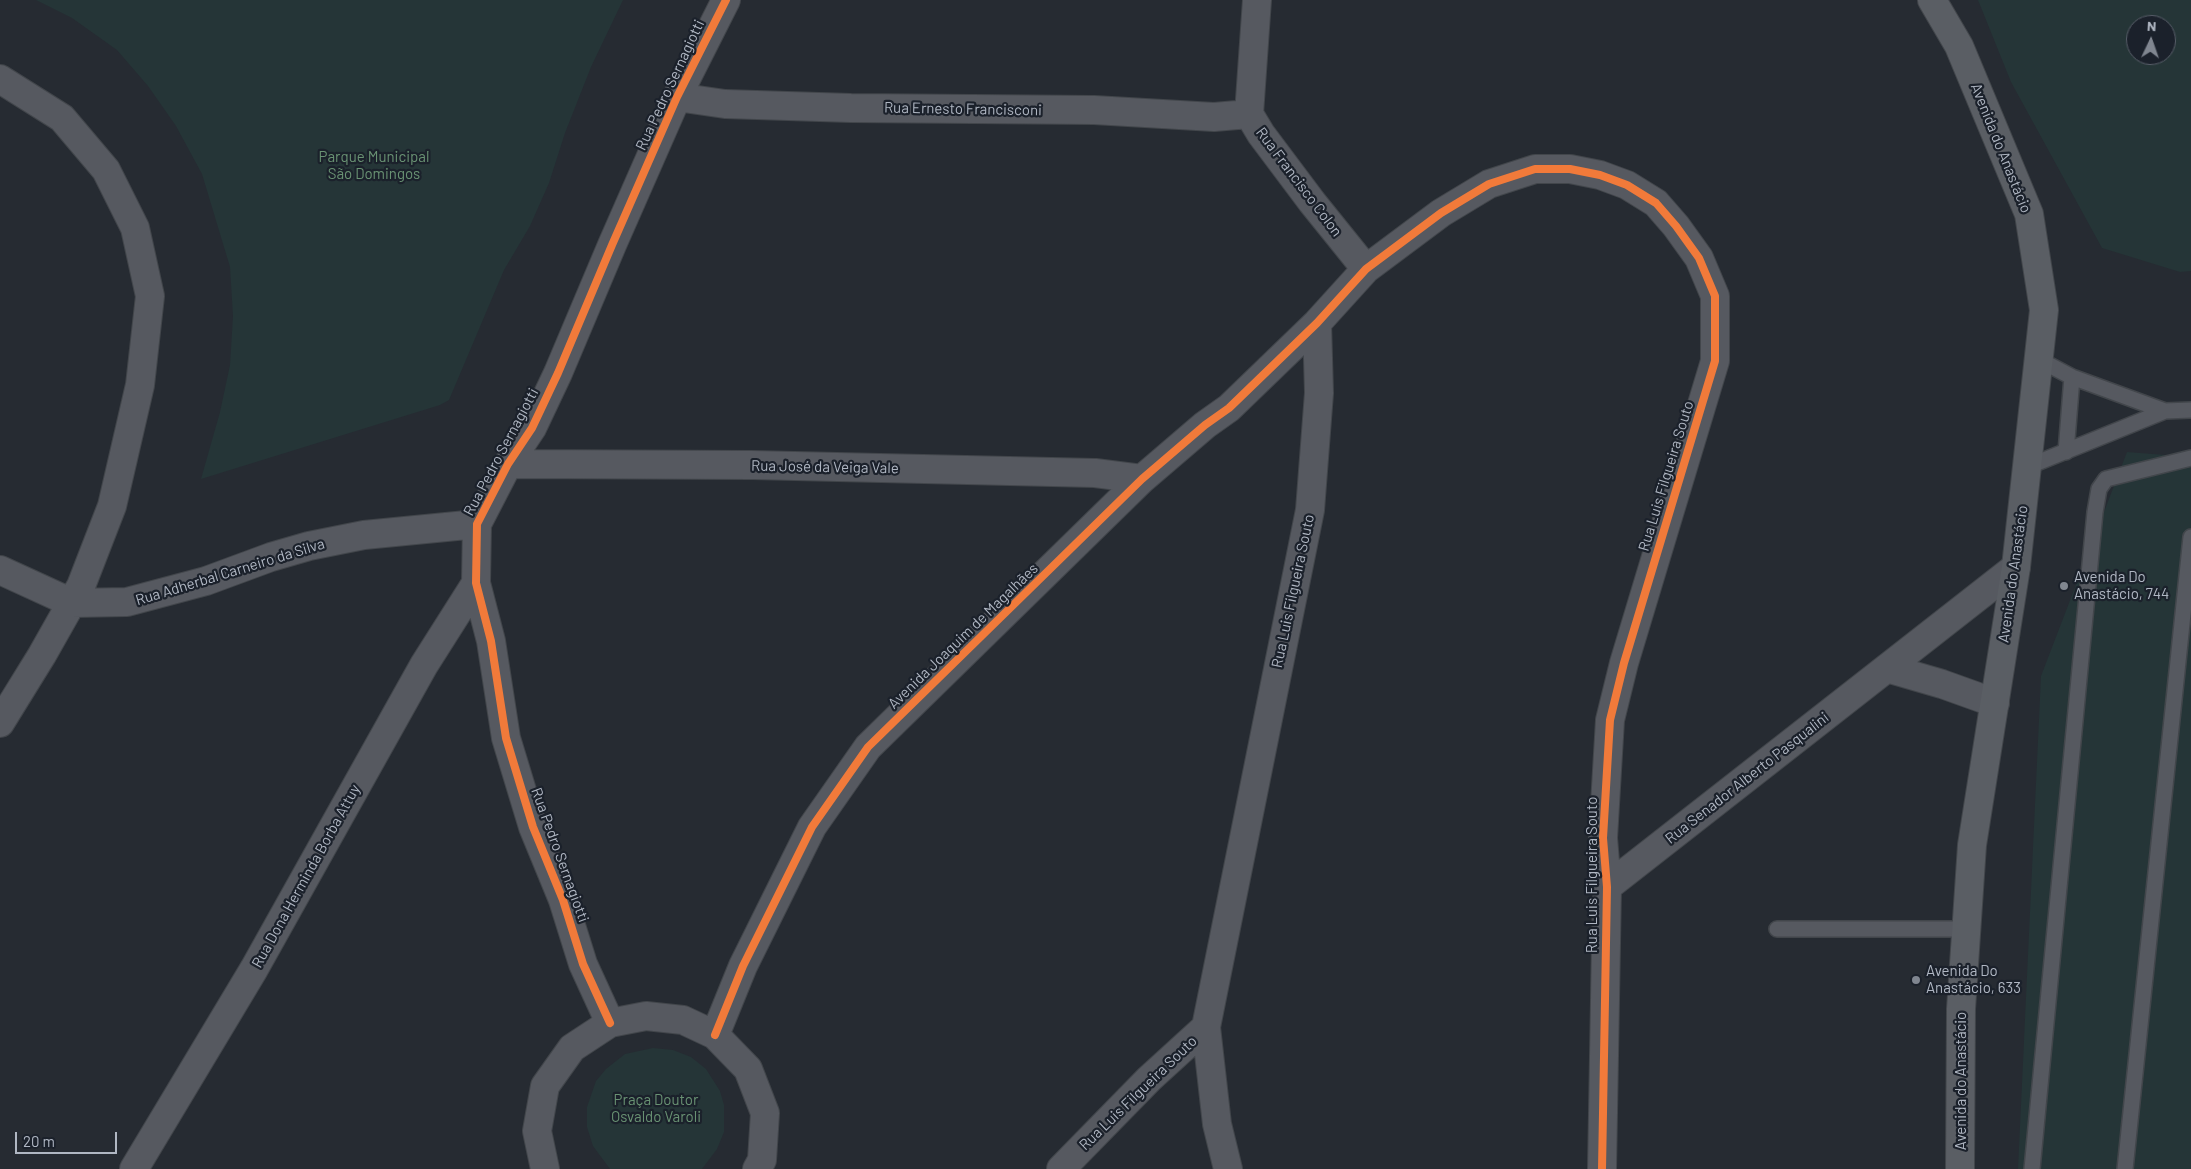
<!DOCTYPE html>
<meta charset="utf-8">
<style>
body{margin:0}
#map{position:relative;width:2191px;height:1169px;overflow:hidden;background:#262b32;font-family:Barlow,sans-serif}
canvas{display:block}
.north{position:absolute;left:2126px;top:15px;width:50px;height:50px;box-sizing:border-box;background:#1b212b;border:1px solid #575d68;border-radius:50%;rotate:3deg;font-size:14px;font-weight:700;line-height:20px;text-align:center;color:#b0b7c3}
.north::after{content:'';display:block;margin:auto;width:18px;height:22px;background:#808690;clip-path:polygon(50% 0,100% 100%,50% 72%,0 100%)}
.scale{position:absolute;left:15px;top:1132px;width:102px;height:22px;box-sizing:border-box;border:2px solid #b0b7c3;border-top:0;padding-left:6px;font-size:15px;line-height:18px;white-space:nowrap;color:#b0b7c3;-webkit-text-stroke:4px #1b212b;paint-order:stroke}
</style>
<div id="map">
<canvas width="2191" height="1169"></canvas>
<div class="north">N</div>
<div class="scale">20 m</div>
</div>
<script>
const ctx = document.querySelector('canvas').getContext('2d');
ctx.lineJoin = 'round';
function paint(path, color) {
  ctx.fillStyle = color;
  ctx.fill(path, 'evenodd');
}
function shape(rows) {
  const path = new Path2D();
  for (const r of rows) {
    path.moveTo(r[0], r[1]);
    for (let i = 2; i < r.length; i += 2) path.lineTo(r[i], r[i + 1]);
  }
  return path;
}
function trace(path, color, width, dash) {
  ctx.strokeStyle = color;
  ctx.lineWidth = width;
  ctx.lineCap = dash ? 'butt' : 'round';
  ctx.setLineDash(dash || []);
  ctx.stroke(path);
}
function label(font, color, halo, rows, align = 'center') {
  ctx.font = font + ' Barlow,sans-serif';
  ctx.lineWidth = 4.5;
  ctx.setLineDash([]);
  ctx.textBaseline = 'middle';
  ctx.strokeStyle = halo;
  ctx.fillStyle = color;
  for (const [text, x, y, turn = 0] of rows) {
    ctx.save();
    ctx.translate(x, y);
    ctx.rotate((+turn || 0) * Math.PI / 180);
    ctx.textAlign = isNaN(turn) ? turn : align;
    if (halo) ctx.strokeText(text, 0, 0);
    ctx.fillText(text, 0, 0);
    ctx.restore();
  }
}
paint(shape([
 [36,0,623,0,591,67,565,133,549,183,530,226,504,270,449,400,440,405,201,479,220,412,230,365,233,316,230,267,202,174,176,126,148,86,117,50,72,18],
 [1978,0,2191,0,2191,271,2180,272,2102,248,2011,82],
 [2136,25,2166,25,2166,55,2136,55],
 [2127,452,2191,457,2191,1169,2018,1169,2041,676],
 [653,1048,673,1050,691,1057,706,1069,720,1091,724,1105,724,1132,717,1149,702,1169,610,1169,593,1146,587,1127,587,1107,596,1081,606,1069,625,1054]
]), '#253537');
const service = shape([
 [2038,359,2072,377,2165,411,2191,410],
 [2066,452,2072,377],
 [2027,467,2165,411],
 [1777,929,1966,929],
 [2032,1169,2095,512,2099,489,2106,479,2191,458],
 [2125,1169,2191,537]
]);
const minor = shape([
 [1257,0,1249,114,1261,134,1312,202,1366,269],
 [0,79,62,118,106,170,135,228,150,296,140,385,112,506,81,586,42,655,0,723],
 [677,97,725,104,851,108,1094,110,1214,117,1249,114],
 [508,464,752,465,1095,473,1142,479],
 [0,570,72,603,127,602,206,581,271,557,309,546,364,535,477,524],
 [1887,668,1942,684,1995,703],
 [1607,887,2016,567],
 [610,1023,583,964,563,900,533,827,506,738,491,641,476,583,477,524,508,464,532,428,558,373,612,245,677,97,726,0],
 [1206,1027,1217,1124,1228,1169],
 [715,1035,743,966,812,827,868,747,1142,479,1205,425,1229,408,1317,323,1366,269,1441,213,1489,184,1535,169,1570,169,1600,175,1627,185,1656,203,1676,226,1699,258,1715,296,1715,361,1624,663,1610,720,1603,838,1607,887,1602,1169],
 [134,1169,254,969,424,665,476,583],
 [545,1169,537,1131,545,1086,572,1048,610,1023,646,1016,683,1020,715,1035,748,1069,765,1113,762,1160,757,1169],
 [1061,1169,1149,1079,1206,1027,1310,510,1319,393,1317,323]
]);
const secondary = shape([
 [1932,0,1959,46,2029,214,2044,310,2016,567,1972,845,1961,1009,1960,1169]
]);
trace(service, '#42464b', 18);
trace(minor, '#42464b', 30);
trace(secondary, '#42464b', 30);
trace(service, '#565960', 15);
trace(minor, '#565960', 28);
trace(secondary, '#5a5e64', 28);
trace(shape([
 [610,1023,583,964,563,900,533,827,506,738,491,641,476,583,477,524,508,464,532,428,558,373,612,245,677,97,726,0],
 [715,1035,743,966,812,827,868,747,1142,479,1205,425,1229,408,1317,323,1366,269,1441,213,1489,184,1535,169,1570,169,1600,175,1627,185,1656,203,1676,226,1699,258,1715,296,1715,361,1624,663,1610,720,1603,838,1607,887,1602,1169]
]), '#f17a3a', 8);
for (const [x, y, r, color] of [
 [2064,586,5,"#808690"],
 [1916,980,5,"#808690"]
]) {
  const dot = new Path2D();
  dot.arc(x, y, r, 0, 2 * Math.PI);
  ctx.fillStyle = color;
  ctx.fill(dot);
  trace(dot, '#1b212b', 2);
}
label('15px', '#b0b7c3', '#1b212b', [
 ["Rua Pedro Sernagiotti",670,85,-65],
 ["Rua Ernesto Francisconi",963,109,1],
 ["Avenida do Anastácio",2001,148,68],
 ["Rua Francisco Colon",1299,182,53],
 ["Rua Pedro Sernagiotti",501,452,-62],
 ["Rua José da Veiga Vale",825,467,1],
 ["Rua Luis Filgueira Souto",1666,476,-73],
 ["Rua Adherbal Carneiro da Silva",230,572,-17],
 ["Avenida do Anastácio",2013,574,-82],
 ["Rua Luis Filgueira Souto",1293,591,-78],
 ["Avenida Joaquim de Magalhães",963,636,-44],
 ["Rua Senador Alberto Pasqualini",1747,778,-38],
 ["Rua Pedro Sernagiotti",560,855,70],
 ["Rua Luis Filgueira Souto",1592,875,-90],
 ["Rua Dona Herminda Borba Attuy",306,876,-61],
 ["Avenida do Anastácio",1961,1081,-90],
 ["Rua Luis Filgueira Souto",1138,1093,-44]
]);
label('15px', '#699273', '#1b212b', [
 ["Parque Municipal",374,157],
 ["São Domingos",374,174],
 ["Praça Doutor",656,1100],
 ["Osvaldo Varoli",656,1117]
]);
label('15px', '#b0b7c3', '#1b212b', [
 ["Avenida Do",2074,577],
 ["Anastácio, 744",2074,594],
 ["Avenida Do",1926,971],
 ["Anastácio, 633",1926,988]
], 'left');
</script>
